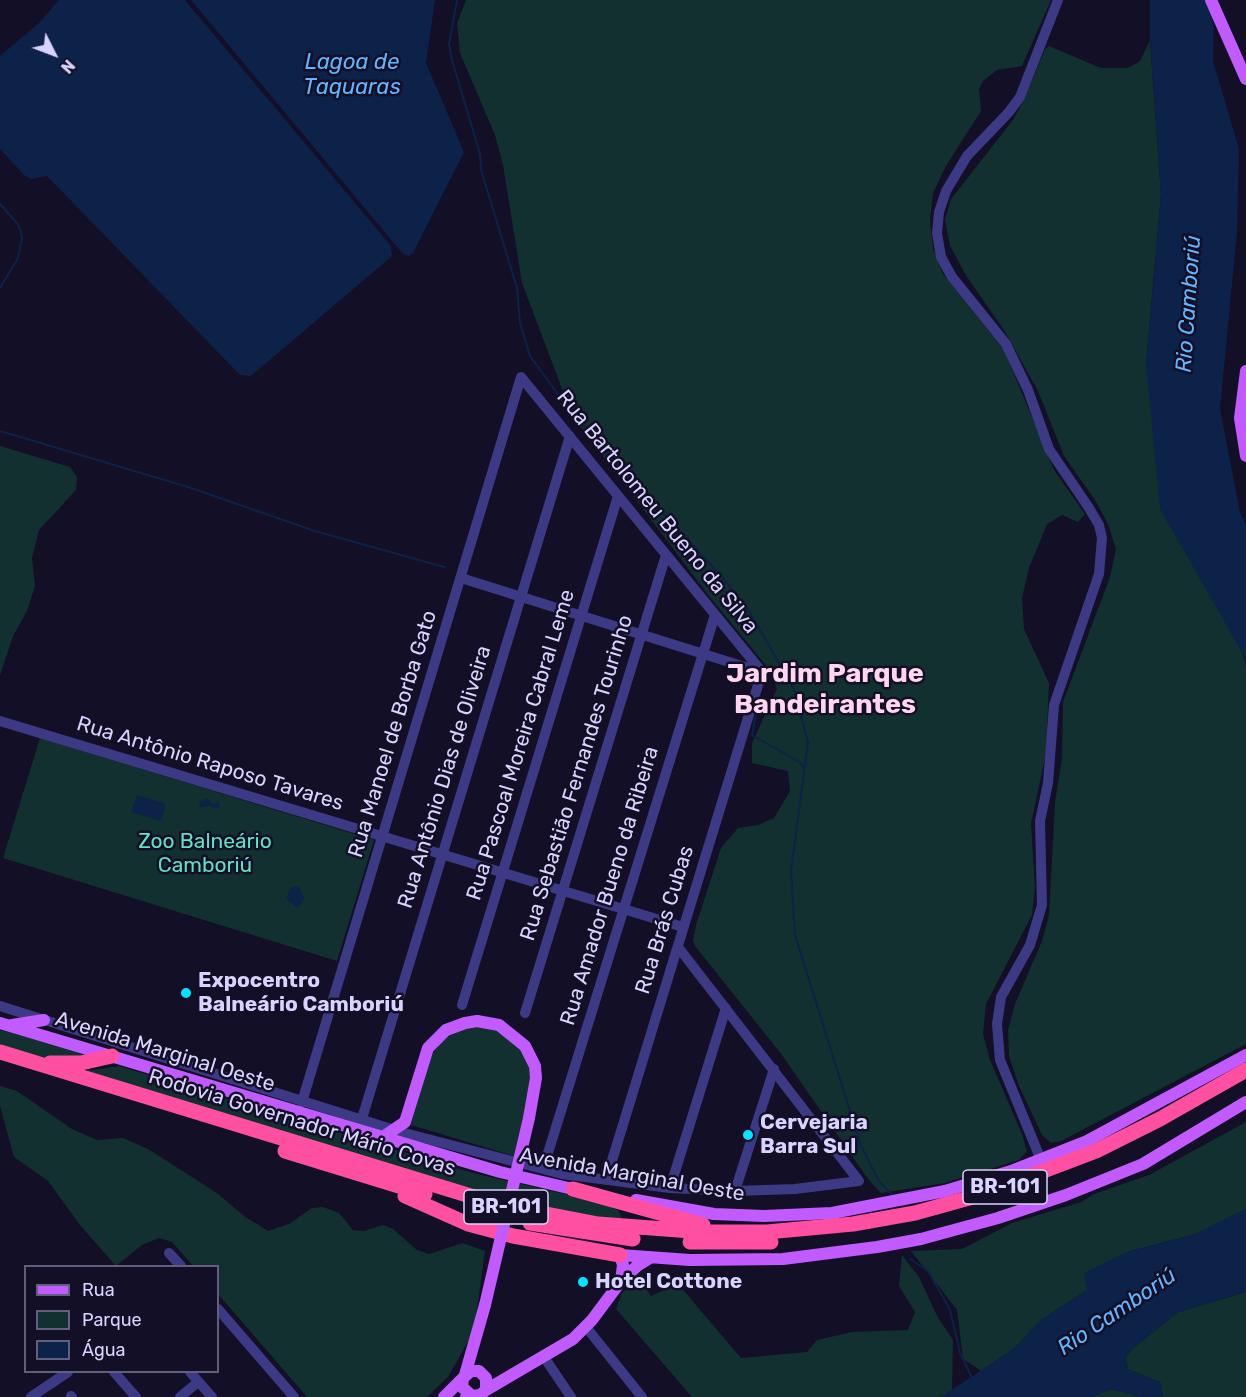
<!DOCTYPE html>
<meta charset="utf-8">
<style>
body{margin:0}
#map{position:relative;width:1246px;height:1397px;overflow:hidden;background:#130f26;font-family:Rubik,sans-serif}
canvas{display:block}
.legend{position:absolute;left:24px;top:1265px;width:195px;height:108px;box-sizing:border-box;background:#130f26;border:2px solid #625e7d;margin:0;padding:8px 10px;list-style:none;font-size:18px;color:#d9d4ff}
.legend li{display:flex;align-items:center;gap:12px;height:30px}
.legend b{width:30px;border:2px solid #625e7d}
.north{position:absolute;left:24px;top:24px;width:60px;height:60px;-webkit-text-stroke:4px #130f26;paint-order:stroke;rotate:132deg;font-size:16px;font-weight:700;line-height:24px;text-align:center;color:#d9d4ff}
.north::after{content:'';display:block;margin:auto;width:21px;height:27px;background:#d9d4ff;clip-path:polygon(50% 0,100% 100%,50% 72%,0 100%)}
</style>
<div id="map">
<canvas width="1246" height="1397"></canvas>
<ul class="legend">
<li><b style="height:8px;background:#c25bff"></b>Rua</li>
<li><b style="height:16px;background:#12302f"></b>Parque</li>
<li><b style="height:16px;background:#0c2248"></b>Água</li>
</ul>
<div class="north">N</div>
</div>
<script>
const ctx = document.querySelector('canvas').getContext('2d');
ctx.lineJoin = 'round';
function paint(path, color) {
  ctx.fillStyle = color;
  ctx.fill(path, 'evenodd');
}
function shape(rows) {
  const path = new Path2D();
  for (const r of rows) {
    path.moveTo(r[0], r[1]);
    for (let i = 2; i < r.length; i += 2) path.lineTo(r[i], r[i + 1]);
  }
  return path;
}
function trace(path, color, width, dash) {
  ctx.strokeStyle = color;
  ctx.lineWidth = width;
  ctx.lineCap = dash ? 'butt' : 'round';
  ctx.setLineDash(dash || []);
  ctx.stroke(path);
}
function label(font, color, halo, rows, align = 'center') {
  ctx.font = font + ' Rubik,sans-serif';
  ctx.lineWidth = 5;
  ctx.setLineDash([]);
  ctx.textBaseline = 'middle';
  ctx.strokeStyle = halo;
  ctx.fillStyle = color;
  for (const [text, x, y, turn = 0] of rows) {
    ctx.save();
    ctx.translate(x, y);
    ctx.rotate((+turn || 0) * Math.PI / 180);
    ctx.textAlign = isNaN(turn) ? turn : align;
    if (halo) ctx.strokeText(text, 0, 0);
    ctx.fillText(text, 0, 0);
    ctx.restore();
  }
}
paint(shape([
 [466,0,1051,0,1022,66,997,70,983,81,979,89,981,111,946,166,933,193,930,220,933,248,943,274,1004,350,1054,470,1085,514,1078,522,1062,515,1047,524,1029,568,1022,598,1024,629,1049,683,1046,753,1031,824,1035,887,1032,915,986,1004,983,1034,990,1060,1022,1134,1027,1151,1019,1160,945,1183,881,1193,868,1179,782,1055,695,946,693,941,696,925,721,848,738,828,758,825,774,818,790,791,788,771,752,763,752,743,777,689,768,668,709,596,572,415,522,283,503,165,495,135,460,53,457,23],
 [1150,40,1161,194,1146,365,1246,665,1246,1044,1061,1141,1051,1143,1042,1135,1019,1086,1009,1056,1008,1030,1015,1004,1042,941,1049,915,1055,802,1062,758,1063,702,1110,577,1116,549,1108,524,1095,500,1064,456,1038,391,1004,330,967,277,950,246,945,220,951,199,1013,120,1025,98,1045,49,1049,46,1101,68,1128,68,1140,61],
 [0,446,70,467,77,477,76,490,39,530,32,558,35,586,27,611,13,636,0,675],
 [40,738,374,840,337,961,3,858],
 [476,1025,495,1028,524,1051,531,1073,531,1087,514,1156,411,1125,429,1061,437,1046,451,1034],
 [0,1030,89,1053,91,1055,52,1059,33,1055,0,1045],
 [119,1066,473,1173,595,1201,618,1210,622,1219,620,1222,507,1201,86,1071],
 [0,1086,17,1091,72,1129,97,1140,123,1138,148,1149,217,1193,244,1216,268,1231,289,1224,312,1208,323,1207,339,1213,353,1230,364,1231,383,1225,393,1229,417,1250,429,1254,463,1243,485,1251,474,1331,448,1377,427,1397,307,1397,218,1294,218,1266,193,1266,172,1242,159,1238,142,1245,116,1266,80,1225,48,1181,14,1157,0,1106],
 [1246,1122,1246,1209,1196,1234,1127,1252,1087,1290,1040,1321,1016,1347,981,1371,963,1359,957,1310,911,1251,962,1249,1012,1223,1081,1202,1094,1194,1149,1175],
 [902,1255,919,1277,938,1318,953,1340,952,1390,941,1397,692,1397,616,1309,622,1293,639,1278,651,1296,678,1284,741,1358,807,1352,817,1340,852,1332,908,1330,915,1312,899,1286],
 [1246,1292,1246,1397,1163,1397,1161,1383,1128,1369,1125,1358,1132,1349,1178,1312],
 [1111,1389,1136,1395,1140,1397,1092,1397]
]), '#12302f');
paint(shape([
 [59,0,185,0,391,246,392,256,251,376,240,375,47,176,31,179,24,175,0,149,0,56,39,23],
 [191,0,435,0,426,63,464,152,413,253,408,256,403,254],
 [1150,0,1217,0,1214,2,1213,61,1239,149,1237,232,1220,409,1240,512,1246,525,1246,665,1244,656,1160,509,1146,365,1161,194,1150,40],
 [137,795,166,804,161,821,131,812],
 [207,798,213,805,218,801,220,807,218,809,210,806,200,807,199,803],
 [295,886,300,888,304,898,298,908,286,899,290,889],
 [1246,1209,1246,1292,1178,1312,1132,1349,1125,1358,1128,1369,1161,1383,1163,1397,1140,1397,1111,1389,1092,1397,941,1397,1016,1347,1040,1321,1087,1290,1084,1273,1127,1252,1196,1234]
]), '#0c2248');
trace(shape([
 [457,0,449,44,452,60,480,154,481,170,517,288,520,323,530,356,574,416,722,577,749,611,793,687,808,742,791,871,795,935,861,1146,879,1181,894,1197],
 [0,204,17,223,21,231,22,240,17,260,0,288],
 [0,431,188,487,315,531,444,567],
 [761,688,752,735,801,763,805,771],
 [910,1259,928,1271,950,1310,960,1353,972,1378]
]), '#0c2248', 2);
trace(shape([
 [521,377,762,672],
 [461,578,761,672],
 [0,721,683,927],
 [462,1005,618,496],
 [0,1006,401,1132,562,1174,670,1188,735,1191,795,1189,859,1181,678,947],
 [525,1013,666,555],
 [302,1102,521,377],
 [360,1125,570,436],
 [1041,1160,1000,1060,997,1024,1001,997,1030,945,1042,905,1040,821,1048,783,1054,705,1099,574,1102,538,1099,525,1089,508,1049,449,1028,390,1006,344,952,277,941,257,937,233,939,212,946,191,967,156,1009,112,1020,97,1058,0],
 [543,1169,715,615],
 [606,1180,762,672],
 [670,1188,726,1008],
 [735,1191,774,1069],
 [169,1253,181,1266],
 [218,1309,294,1397],
 [586,1327,642,1397],
 [544,1357,571,1397],
 [114,1372,136,1397],
 [190,1372,212,1397],
 [71,1396,72,1397],
 [31,1397,68,1372],
 [180,1397,198,1382]
]), '#3d3a85', 10);
trace(shape([
 [1211,0,1246,79],
 [1246,371,1240,418,1246,456],
 [0,1023,500,1172,581,1191],
 [12,1025,44,1020],
 [383,1137,405,1122,428,1048,446,1030,465,1023,477,1021,499,1025,525,1046,535,1066,536,1078,529,1118],
 [636,1200,714,1214,764,1216,832,1213,945,1191,1011,1171,1087,1141,1246,1055],
 [621,1281,623,1265,620,1255,690,1260,783,1259,877,1247,921,1239,998,1218,1066,1195,1143,1164,1246,1102],
 [465,1375,485,1305],
 [486,1390,573,1339,592,1320,621,1281,637,1266,650,1258],
 [444,1397,463,1378],
 [466,1397,480,1395,486,1390,486,1378,479,1371,471,1371,463,1378,462,1387,472,1396]
]), '#c25bff', 12);
trace(shape([
 [0,1052,500,1205,598,1224,705,1232,767,1232,853,1224,915,1213,980,1195,1096,1151,1160,1119,1246,1070],
 [50,1063,81,1063,112,1056],
 [285,1151,425,1194],
 [573,1189,703,1225],
 [405,1196,468,1224,513,1236,620,1255],
 [530,1223,633,1239],
 [690,1242,771,1242]
]), '#ff4fa3', 15);
trace(shape([
 [485,1305,529,1118]
]), '#c25bff', 12);
for (const [x, y, r, color] of [
 [186,993,6,"#00e5ff"],
 [748,1135,6,"#00e5ff"],
 [583,1282,6,"#00e5ff"]
]) {
  const dot = new Path2D();
  dot.arc(x, y, r, 0, 2 * Math.PI);
  ctx.fillStyle = color;
  ctx.fill(dot);
  trace(dot, '#130f26', 2);
}
for (const [x, y, w] of [
 [1005,1187,84],
 [506,1207,84]
]) {
  const box = new Path2D();
  box.roundRect(x - w / 2, y - 17, w, 34, 4.5);
  ctx.fillStyle = '#130f26';
  ctx.fill(box);
  trace(box, '#d9d4ff', 1.5);
}
label('bold 20px', '#d9d4ff', null, [
 ["BR-101",1005,1187],
 ["BR-101",506,1207]
]);
label('21px', '#d9d4ff', '#130f26', [
 ["Rua Bartolomeu Bueno da Silva",657,512,51],
 ["Rua Manoel de Borba Gato",393,734,-73],
 ["Rua Pascoal Moreira Cabral Leme",521,745,-73],
 ["Rua Antônio Raposo Tavares",210,764,17],
 ["Rua Antônio Dias de Oliveira",445,777,-73],
 ["Rua Sebastião Fernandes Tourinho",577,778,-73],
 ["Rua Amador Bueno da Ribeira",610,886,-73],
 ["Rua Brás Cubas",665,920,-73],
 ["Avenida Marginal Oeste",165,1052,17],
 ["Rodovia Governador Mário Covas",302,1123,17],
 ["Avenida Marginal Oeste",632,1175,10]
]);
label('21px', '#5fe0c0', '#130f26', [
 ["Zoo Balneário",205,842],
 ["Camboriú",205,866]
]);
label('bold 21px', '#d9d4ff', '#130f26', [
 ["Expocentro",198,981],
 ["Balneário Camboriú",198,1005],
 ["Cervejaria",760,1123],
 ["Barra Sul",760,1147],
 ["Hotel Cottone",595,1282]
], 'left');
label('italic 22px', '#62b6ff', '#130f26', [
 ["Lagoa de",352,63],
 ["Taquaras",352,88],
 ["Rio Camboriú",1189,304,-86],
 ["Rio Camboriú",1117,1312,-34]
]);
label('bold 27px', '#ffd6f0', '#130f26', [
 ["Jardim Parque",825,674],
 ["Bandeirantes",825,705]
]);
</script>
